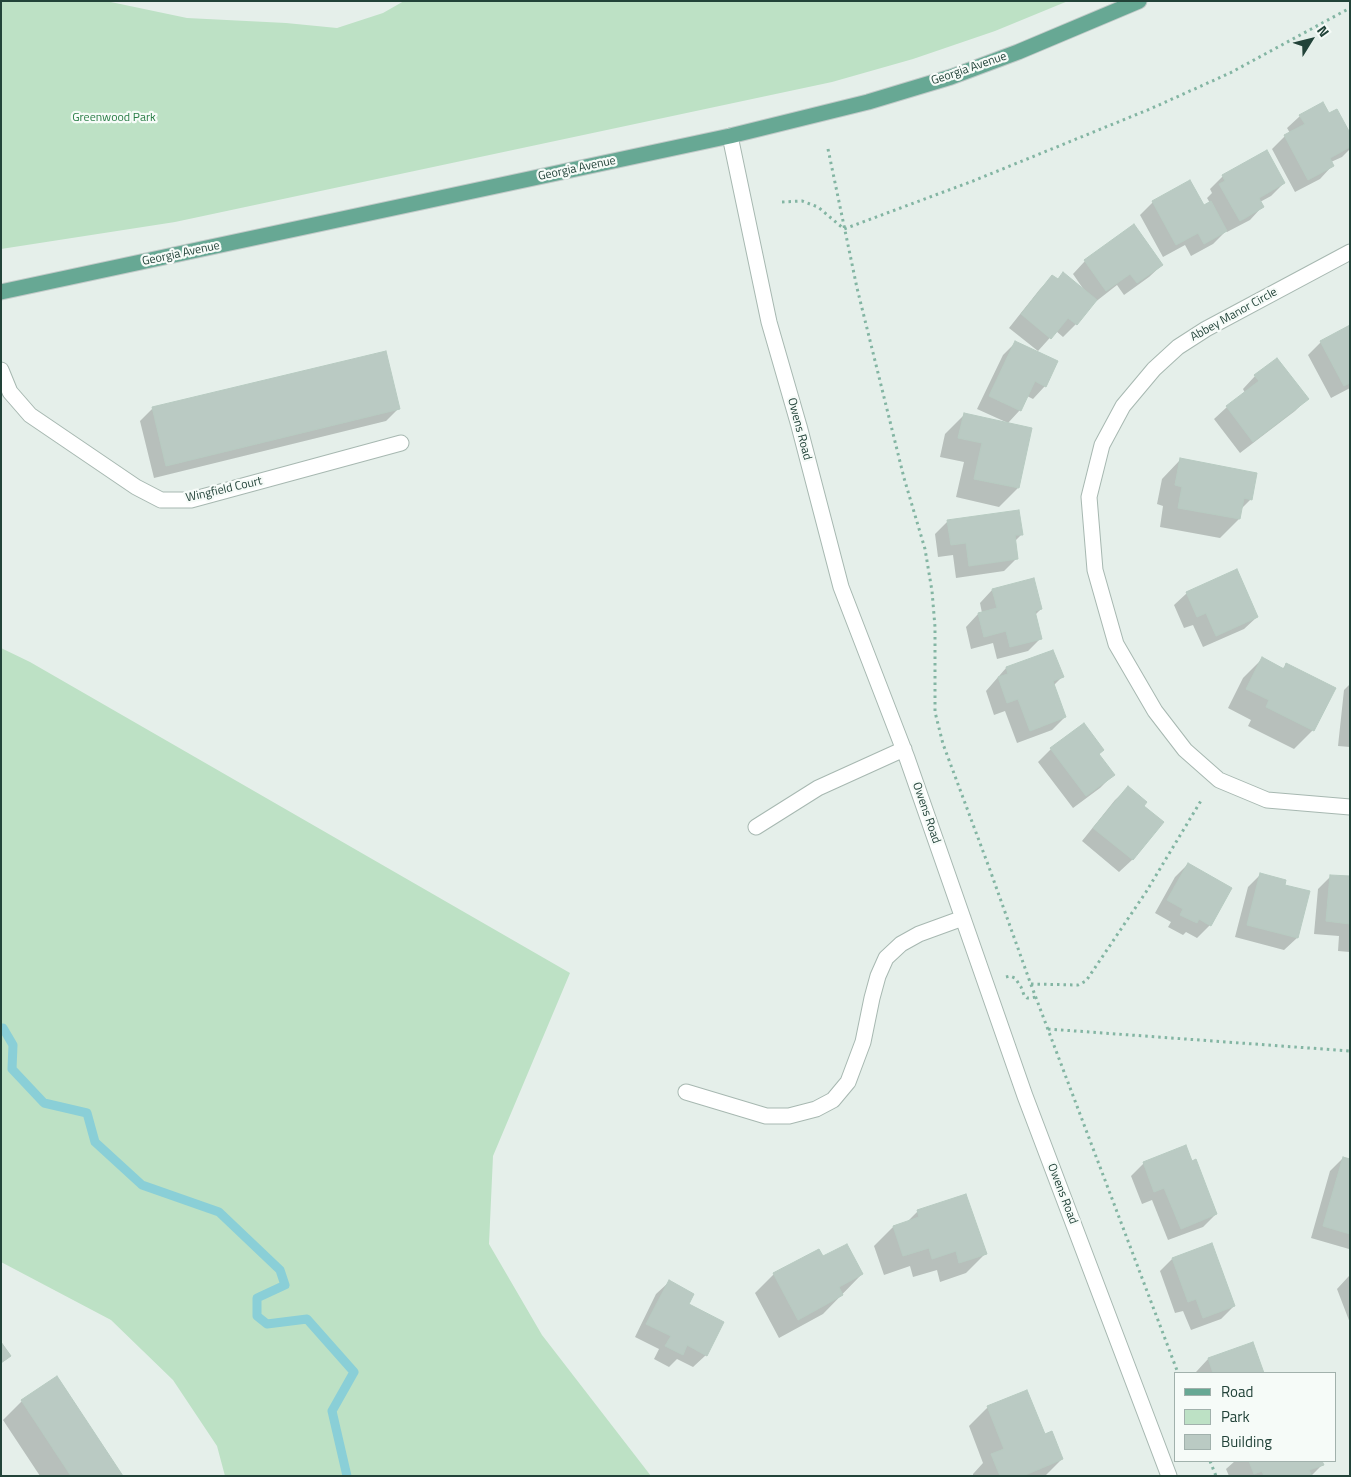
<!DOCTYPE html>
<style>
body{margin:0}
#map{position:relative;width:1351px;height:1477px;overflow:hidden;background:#e5efea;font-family:"Titillium Web",sans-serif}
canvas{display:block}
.frame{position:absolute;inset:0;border:2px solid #224339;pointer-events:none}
.legend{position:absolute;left:1174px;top:1372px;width:162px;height:90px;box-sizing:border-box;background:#f6fbf8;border:1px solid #a1b1ac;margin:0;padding:6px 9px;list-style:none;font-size:15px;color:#224339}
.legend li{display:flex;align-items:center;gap:10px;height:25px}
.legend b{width:25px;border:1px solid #a1b1ac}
.north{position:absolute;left:1286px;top:15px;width:50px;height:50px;-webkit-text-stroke:4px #f6fbf8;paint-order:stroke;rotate:54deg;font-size:14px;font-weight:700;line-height:20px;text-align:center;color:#224339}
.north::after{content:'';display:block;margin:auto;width:18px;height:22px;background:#224339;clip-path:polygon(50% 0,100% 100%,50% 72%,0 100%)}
</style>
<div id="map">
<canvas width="1351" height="1477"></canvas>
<div class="frame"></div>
<ul class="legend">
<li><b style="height:6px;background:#67a894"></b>Road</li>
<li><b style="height:14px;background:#bde1c5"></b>Park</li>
<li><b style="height:14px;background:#bacac3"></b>Building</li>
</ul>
<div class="north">N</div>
</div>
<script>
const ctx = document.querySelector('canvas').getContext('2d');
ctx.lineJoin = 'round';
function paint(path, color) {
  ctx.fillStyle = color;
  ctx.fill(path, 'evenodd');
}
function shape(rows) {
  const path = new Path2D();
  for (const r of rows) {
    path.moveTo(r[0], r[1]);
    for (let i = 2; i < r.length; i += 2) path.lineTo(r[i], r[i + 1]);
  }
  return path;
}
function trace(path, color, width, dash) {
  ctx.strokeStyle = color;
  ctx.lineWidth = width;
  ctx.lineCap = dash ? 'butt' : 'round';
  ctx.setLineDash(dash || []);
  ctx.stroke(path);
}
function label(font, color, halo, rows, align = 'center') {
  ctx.font = font + ' "Titillium Web",sans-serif';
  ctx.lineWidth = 4.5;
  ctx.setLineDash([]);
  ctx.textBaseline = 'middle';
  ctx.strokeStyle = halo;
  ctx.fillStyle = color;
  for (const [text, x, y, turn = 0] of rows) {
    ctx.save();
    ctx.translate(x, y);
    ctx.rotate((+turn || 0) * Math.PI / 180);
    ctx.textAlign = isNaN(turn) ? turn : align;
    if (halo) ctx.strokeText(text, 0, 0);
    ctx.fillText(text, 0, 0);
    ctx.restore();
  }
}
paint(shape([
 [1,1,106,1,187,18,286,23,337,28,383,13,404,1,1068,1,995,31,913,59,832,82,175,222,1,249],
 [1,648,30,662,570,973,493,1156,489,1244,542,1335,651,1476,225,1476,217,1446,173,1380,111,1320,1,1262]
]), '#bde1c5');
paint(shape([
 [1328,115,1350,136,1350,149,1342,157,1331,162,1332,166,1320,179,1295,192,1272,149,1285,136,1290,133,1287,128,1300,116],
 [1223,176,1284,183,1271,196,1260,202,1262,207,1250,220,1227,232,1226,231,1213,244,1191,256,1185,245,1163,257,1140,215,1153,202,1190,181,1204,207,1210,203,1207,198,1212,193,1210,189],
 [1085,261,1162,265,1149,277,1124,295,1117,285,1094,303,1076,324,1063,337,1056,331,1038,351,1009,328,1040,289,1052,277,1057,280,1063,274,1084,290,1073,274],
 [1350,326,1350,388,1331,398,1308,355,1321,342],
 [1016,342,1045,386,1033,399,1027,396,1020,410,1008,423,977,409,1003,355],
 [1255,376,1307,399,1295,411,1240,453,1214,419,1227,407,1245,393,1243,389],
 [153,408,399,408,386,421,154,478,140,421],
 [964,415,1018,488,999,507,956,497,964,462,940,457,945,434],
 [1181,459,1251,499,1240,510,1239,519,1220,538,1160,527,1163,506,1157,504,1162,479],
 [948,521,1022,534,1015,541,1017,558,1004,571,956,578,953,555,938,557,935,534],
 [992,590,1041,609,1035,615,1041,638,1028,651,997,659,993,643,971,649,966,627,978,614,982,613,980,603],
 [1187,593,1257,617,1244,629,1203,647,1193,625,1184,628,1174,605],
 [1262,659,1282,669,1287,664,1313,730,1294,749,1248,726,1251,720,1228,708,1243,678],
 [1006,668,1062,677,1053,686,1065,717,1052,730,1017,743,1005,711,994,715,986,691],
 [1350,684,1350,747,1338,746,1344,690],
 [1084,725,1098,755,1113,775,1100,788,1073,808,1038,762,1051,749],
 [1128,788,1142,806,1162,823,1132,860,1119,872,1082,841,1115,800],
 [1188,864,1210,925,1197,938,1186,932,1183,935,1168,927,1171,922,1155,913,1175,877],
 [1261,874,1284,886,1309,892,1297,938,1284,950,1235,937,1248,887],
 [1331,876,1350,878,1350,952,1338,951,1339,936,1314,934,1318,889],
 [1343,1158,1350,1160,1350,1248,1349,1249,1311,1238,1330,1171],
 [1144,1163,1216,1214,1203,1227,1168,1240,1152,1200,1142,1204,1131,1176],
 [918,1211,985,1254,966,1273,940,1282,937,1270,913,1277,910,1266,884,1275,874,1246,893,1227,906,1223],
 [823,1258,862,1274,823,1314,779,1338,755,1293,774,1274],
 [1172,1259,1234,1306,1221,1319,1191,1330,1183,1311,1175,1313,1160,1271],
 [1349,1276,1350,1276,1350,1323,1337,1289],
 [669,1282,688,1304,706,1355,693,1367,677,1359,669,1367,654,1359,659,1349,635,1337,656,1294],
 [1252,1343,1263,1373,1196,1373,1196,1372,1208,1359],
 [22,1401,122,1476,40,1476,3,1420],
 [988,1407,1044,1436,1062,1459,1045,1476,973,1476,973,1474,983,1463,969,1426],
 [1235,1461,1321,1461,1322,1465,1311,1476,1229,1476,1226,1469]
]), '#0003');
trace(shape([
 [1,1028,3,1028,13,1045,12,1069,44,1103,87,1113,95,1142,142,1185,219,1212,280,1270,285,1285,257,1298,257,1316,267,1324,307,1319,354,1372,332,1411,347,1476]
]), '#8acfd7', 9);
const building = shape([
 [1323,102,1329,113,1337,109,1350,133,1350,147,1330,158,1334,166,1308,180,1284,135,1305,124,1299,115,1323,102],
 [1267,150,1285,183,1259,198,1264,207,1240,221,1219,184,1225,181,1222,175,1267,150],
 [1190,180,1204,205,1211,201,1227,231,1204,244,1198,233,1176,245,1152,201,1190,180],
 [1134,224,1163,265,1137,283,1130,274,1106,291,1084,260,1134,224],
 [1063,272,1097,300,1077,325,1068,318,1051,339,1021,314,1052,275,1058,279,1063,272],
 [1350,325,1350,383,1344,386,1320,341,1350,325],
 [1015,341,1058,361,1046,387,1035,381,1021,411,989,396,1015,341],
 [386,351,400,409,166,466,152,407,386,351],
 [1277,358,1309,399,1253,442,1226,406,1259,381,1254,375,1277,358],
 [964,413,1032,428,1019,488,974,479,982,443,958,438,964,413],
 [1180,458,1257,473,1252,500,1244,498,1240,519,1178,508,1182,487,1175,485,1180,458],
 [1019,510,1023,535,1015,535,1018,559,969,566,966,543,951,545,947,520,1019,510],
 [1237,569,1258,617,1216,636,1206,613,1197,617,1186,592,1237,569],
 [1034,578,1042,609,1035,611,1042,639,1010,647,1006,631,984,637,978,613,997,608,992,589,1034,578],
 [1053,650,1064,677,1053,681,1066,717,1030,731,1018,699,1007,703,998,677,1008,674,1006,667,1053,650],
 [1262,657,1284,669,1286,663,1336,688,1314,731,1266,707,1269,700,1246,689,1262,657],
 [1084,723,1104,750,1099,754,1115,775,1086,796,1050,748,1084,723],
 [1128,786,1147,802,1144,806,1164,822,1133,860,1093,828,1128,786],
 [1188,863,1232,888,1211,926,1199,919,1197,923,1180,915,1183,909,1167,900,1188,863],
 [1260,873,1286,880,1285,885,1310,891,1298,938,1247,925,1260,873],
 [1330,875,1350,876,1350,924,1326,921,1330,875],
 [1186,1145,1192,1161,1196,1159,1217,1214,1181,1229,1164,1188,1154,1192,1143,1162,1186,1145],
 [1343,1157,1350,1159,1350,1234,1323,1226,1343,1157],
 [966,1194,987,1254,959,1263,956,1251,932,1259,929,1248,903,1256,893,1226,919,1217,917,1210,966,1194],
 [1212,1243,1235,1306,1203,1318,1196,1299,1188,1302,1172,1258,1212,1243],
 [847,1244,863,1274,839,1287,843,1295,798,1320,773,1273,819,1249,823,1256,847,1244],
 [669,1280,694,1294,689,1304,724,1322,707,1356,687,1345,683,1355,665,1346,671,1336,646,1324,669,1280],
 [1,1342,11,1356,1,1363,1,1342],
 [1253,1342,1264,1373,1213,1373,1208,1358,1253,1342],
 [57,1376,123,1476,71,1476,21,1400,57,1376],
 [1027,1390,1045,1434,1052,1431,1063,1459,1023,1476,1000,1476,991,1454,1004,1449,987,1406,1027,1390],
 [1249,1461,1322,1461,1324,1465,1309,1470,1312,1476,1264,1476,1262,1471,1254,1474,1249,1461]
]);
paint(building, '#bacac3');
trace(building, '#b7cac1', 1);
const minor = shape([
 [730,136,769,322,799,426,841,587,907,758,1025,1096,1169,1476],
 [1350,252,1206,329,1178,347,1154,369,1123,406,1102,445,1089,497,1095,570,1116,644,1155,711,1185,750,1219,780,1267,800,1350,807],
 [1,370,10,392,30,415,136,487,161,500,191,500,401,443],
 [756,827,818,788,904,749],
 [686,1092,766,1116,789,1116,816,1109,833,1100,848,1082,863,1042,872,998,878,976,886,958,901,944,919,934,963,918]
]);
const major = shape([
 [1,292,730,136,868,102,951,77,1018,52,1139,1]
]);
trace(minor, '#a7b8b1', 17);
trace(major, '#c1cac8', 17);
trace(shape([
 [828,149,857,288,904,478,925,549,932,591,935,627,935,712,943,744,990,870,1030,982,1178,1373],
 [782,202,802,201,818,207,844,229,973,181,1150,109,1230,73,1350,8],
 [1006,977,1010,976,1015,978,1021,987,1024,995,1027,998,1031,998,1036,997],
 [1031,984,1078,985,1086,981,1146,892,1202,799],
 [1048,1029,1350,1051],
 [1210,1461,1216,1476]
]), '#83b5a3', 3, [2.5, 4]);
trace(minor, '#fff', 15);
trace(major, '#67a894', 15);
label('12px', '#224339', '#f6fbf8', [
 ["Georgia Avenue",969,69,-19],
 ["Georgia Avenue",577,169,-12],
 ["Georgia Avenue",181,254,-12],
 ["Abbey Manor Circle",1234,315,-29],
 ["Owens Road",799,429,75],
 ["Wingfield Court",224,490,-13],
 ["Owens Road",926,813,71],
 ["Owens Road",1062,1194,69]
]);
label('12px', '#297d46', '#f6fbf8', [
 ["Greenwood Park",114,118]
]);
</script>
